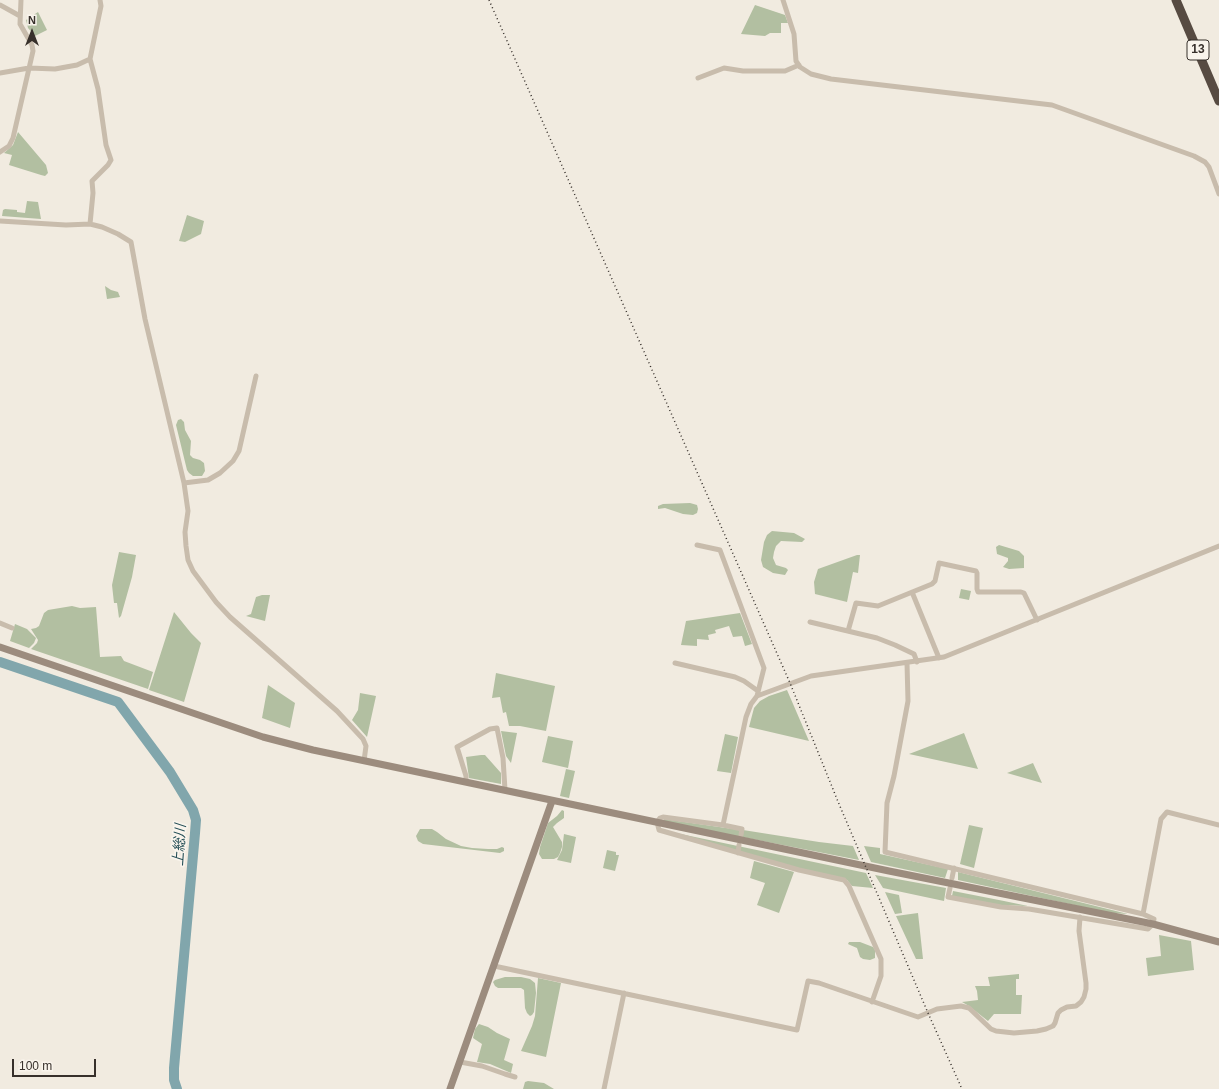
<!DOCTYPE html>
<meta charset="utf-8">
<style>
body{margin:0}
#map{position:relative;width:1219px;height:1089px;overflow:hidden;background:#f1ebe0;font-family:Helvetica,sans-serif}
canvas{display:block}
.north{position:absolute;left:12px;top:12px;width:40px;height:40px;-webkit-text-stroke:3px #f9f4ec;paint-order:stroke;rotate:0deg;font-size:11px;font-weight:700;line-height:16px;text-align:center;color:#37302b}
.north::after{content:'';display:block;margin:auto;width:14px;height:18px;background:#37302b;clip-path:polygon(50% 0,100% 100%,50% 72%,0 100%)}
.scale{position:absolute;left:12px;top:1059px;width:84px;height:18px;box-sizing:border-box;border:2px solid #37302b;border-top:0;padding-left:5px;font-size:12px;line-height:14px;white-space:nowrap;color:#37302b;-webkit-text-stroke:3px #f9f4ec;paint-order:stroke}
</style>
<div id="map">
<canvas width="1219" height="1089"></canvas>
<div class="north">N</div>
<div class="scale">100 m</div>
</div>
<script>
const ctx = document.querySelector('canvas').getContext('2d');
ctx.lineJoin = 'round';
function paint(path, color) {
  ctx.fillStyle = color;
  ctx.fill(path, 'evenodd');
}
function shape(rows) {
  const path = new Path2D();
  for (const r of rows) {
    path.moveTo(r[0], r[1]);
    for (let i = 2; i < r.length; i += 2) path.lineTo(r[i], r[i + 1]);
  }
  return path;
}
function trace(path, color, width, dash) {
  ctx.strokeStyle = color;
  ctx.lineWidth = width;
  ctx.lineCap = dash ? 'butt' : 'round';
  ctx.setLineDash(dash || []);
  ctx.stroke(path);
}
function label(font, color, halo, rows, align = 'center') {
  ctx.font = font + ' Helvetica,"Noto Sans JP",sans-serif';
  ctx.lineWidth = 3.5;
  ctx.setLineDash([]);
  ctx.textBaseline = 'middle';
  ctx.strokeStyle = halo;
  ctx.fillStyle = color;
  for (const [text, x, y, turn = 0] of rows) {
    ctx.save();
    ctx.translate(x, y);
    ctx.rotate((+turn || 0) * Math.PI / 180);
    ctx.textAlign = isNaN(turn) ? turn : align;
    if (halo) ctx.strokeText(text, 0, 0);
    ctx.fillText(text, 0, 0);
    ctx.restore();
  }
}
paint(shape([
 [755,5,785,15,788,23,781,23,781,33,770,33,765,36,741,34],
 [38,12,47,30,35,36,28,28,26,20],
 [18,132,46,165,48,173,45,176,41,175,9,165,12,155,4,153,13,145],
 [27,201,38,202,41,219,2,216,3,210,5,209,17,210,17,212,25,213],
 [187,215,204,221,201,234,185,242,179,241],
 [105,286,111,290,118,292,120,297,107,299],
 [181,419,184,422,185,430,191,441,190,455,193,458,200,460,204,463,205,471,202,476,193,476,189,473,187,470,176,425,178,420],
 [690,503,697,505,698,509,697,513,693,515,683,514,665,508,658,509,658,506,663,504],
 [772,531,794,533,805,539,802,542,781,541,776,546,774,552,773,558,776,565,786,568,788,570,785,575,773,573,763,567,761,560,764,542,767,535],
 [999,545,1019,551,1024,556,1024,568,1009,569,1003,567,1008,561,1008,558,997,554,996,547],
 [119,552,136,555,132,577,121,616,119,618,117,603,114,603,112,585],
 [857,555,860,555,858,573,853,572,847,602,815,594,814,582,818,569],
 [961,589,971,591,969,600,959,598],
 [262,595,270,595,265,621,246,616,251,614,256,597],
 [72,606,80,608,96,607,100,657,121,656,124,661,153,672,148,689,31,649,37,643,38,640,31,629,36,628,39,626,44,613,48,610],
 [174,612,191,633,201,643,184,702,149,690],
 [740,613,752,644,745,646,742,636,733,637,729,626,715,630,716,633,708,635,709,640,697,639,697,646,681,645,686,621],
 [15,624,27,629,36,638,34,643,29,648,10,641],
 [496,673,555,686,546,731,520,726,509,726,506,712,503,713,500,697,492,698],
 [268,685,295,703,290,728,262,718],
 [787,690,809,741,749,727,754,708,760,701,769,696],
 [360,693,376,696,367,737,352,720,358,710],
 [501,731,517,733,511,763,506,756],
 [964,733,978,769,909,754],
 [725,734,738,737,731,773,717,771],
 [548,736,573,741,568,768,542,762],
 [481,755,485,755,501,773,501,784,469,778,466,757],
 [1033,763,1042,783,1007,773],
 [566,769,575,771,569,798,560,796],
 [562,810,564,811,564,818,557,823,553,827,562,842,562,847,560,853,558,857,554,859,542,859,539,854,540,847,548,823,557,816],
 [664,819,740,830,739,837,664,821],
 [969,825,983,828,974,868,960,864],
 [420,829,432,829,437,832,446,839,461,846,472,848,488,849,497,849,502,847,504,848,504,851,500,853,423,844,418,841,416,836],
 [743,830,819,842,853,846,859,860,742,837],
 [676,833,866,873,873,888,852,886,847,880,802,869],
 [564,834,576,837,571,863,557,860,562,850],
 [864,846,880,848,880,854,948,869,945,878,871,862],
 [607,850,616,852,616,855,619,855,615,871,603,868],
 [754,861,794,872,779,913,757,905,765,883,750,878],
 [958,872,1128,914,1111,913,958,880],
 [875,875,946,888,944,901,883,888],
 [953,891,1004,901,1028,906,999,905,952,896],
 [885,892,899,895,902,913,895,914],
 [918,913,923,959,916,959,896,916],
 [1159,935,1191,941,1194,970,1148,976,1146,958,1161,956],
 [849,942,860,942,873,947,875,950,875,958,870,960,863,959,860,957,857,948,850,945,848,944],
 [1019,974,1019,979,1016,979,1016,995,1022,995,1021,1014,994,1014,988,1021,969,1006,962,1002,978,1000,977,991,975,986,990,986,988,977],
 [505,977,521,977,530,979,535,983,536,993,534,1012,532,1015,530,1016,527,1013,525,1008,524,990,521,988,498,988,495,986,493,982,495,980],
 [538,978,561,983,546,1057,521,1051,532,1026,535,1016],
 [479,1024,488,1027,497,1033,510,1039,504,1060,513,1064,511,1073,490,1064,477,1062,482,1044,473,1038,475,1029],
 [528,1081,544,1083,554,1089,523,1089,525,1082]
]), '#b2bfa1');
trace(shape([
 [0,662,118,702,170,772,193,810,196,820,195,833,174,1068,174,1080,177,1089]
]), '#81a6ac', 10);
trace(shape([
 [783,0,794,34,796,61,800,67,811,74,831,79,1052,105,1194,156,1205,162,1209,167,1219,194],
 [0,5,20,16],
 [0,73,29,68,55,69,77,65,90,59],
 [698,78,724,68,743,71,785,71,799,65],
 [0,152,9,146,13,138,33,51,32,45,20,24,21,0],
 [0,221,66,225,90,224,102,227,118,234,131,242,145,319,184,483,188,511,185,532,186,546,188,560,193,571,216,602,230,617,337,711,363,739,366,746,364,761],
 [90,224,93,193,92,181,108,165,111,160,106,145,98,89,90,59,101,6,100,0],
 [184,483,208,480,220,473,233,461,239,451,256,376],
 [697,545,720,550,764,668,757,696],
 [912,592,939,658],
 [810,622,877,638,895,645,914,654,917,662],
 [0,623,12,628],
 [848,631,856,603,878,606,932,584,935,581,939,563,976,571,977,573,977,589,978,592,1021,592,1024,593,1037,620],
 [675,663,735,677,744,681,758,691],
 [907,663,908,701,894,776,887,803,885,852,1143,914,1154,919,1153,924,1148,929,1029,909,1001,907,948,897,950,888],
 [466,782,466,776,457,747,490,729,497,728,503,758,505,790],
 [723,825,746,717,751,704,757,696,811,676,944,657,1219,546],
 [741,835,742,829,723,825,663,817,660,818,657,822,659,830,799,870,844,880,849,886,881,959,881,976,872,1002],
 [738,853,739,845],
 [952,878,954,868],
 [1143,914,1161,819,1167,812,1219,825],
 [494,966,797,1030,808,981,819,983,918,1017,937,1009,961,1006,969,1008,991,1029,996,1031,1014,1033,1037,1031,1046,1029,1053,1026,1055,1023,1058,1013,1061,1010,1067,1007,1076,1006,1081,1002,1084,997,1086,989,1086,983,1079,931,1080,917],
 [460,1062,482,1066,505,1074,515,1077],
 [604,1089,624,993]
]), '#c8bcac', 5);
trace(shape([
 [0,647,263,737,313,750,889,871,1153,924,1219,942],
 [450,1089,552,801]
]), '#9c8c7e', 7);
trace(shape([
 [1176,0,1219,101]
]), '#574b42', 9);
trace(shape([
 [489,0,790,683,839,804,928,1013,962,1089]
]), '#37302b', 1.5, [1, 3]);
for (const [x, y, w] of [
 [1198,50,22]
]) {
  const box = new Path2D();
  box.roundRect(x - w / 2, y - 10, w, 20, 3);
  ctx.fillStyle = '#f9f4ec';
  ctx.fill(box);
  trace(box, '#37302b', 1);
}
label('bold 12px', '#37302b', null, [
 ["13",1198,50]
]);
label('italic 14px', '#234d55', '#f9f4ec', [
 ["上総川",180,845,-86]
]);
</script>
